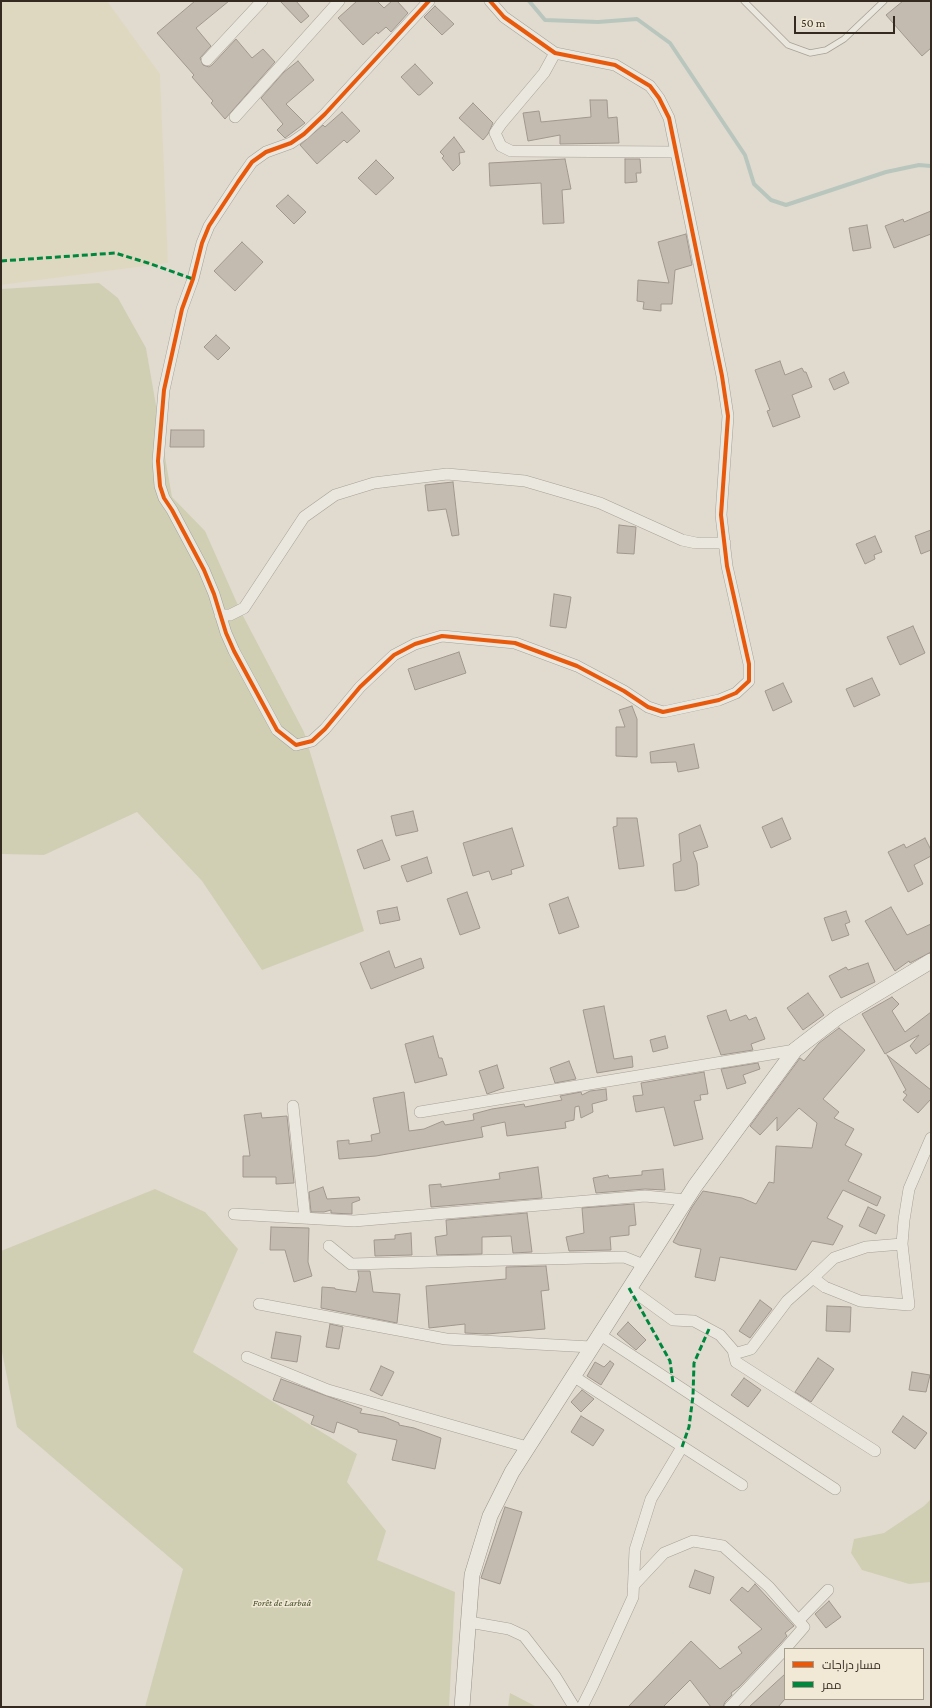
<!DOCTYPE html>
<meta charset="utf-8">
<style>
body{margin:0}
#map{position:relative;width:932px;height:1708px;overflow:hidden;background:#e1dbcf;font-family:"Crimson Pro",Cairo,serif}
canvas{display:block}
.frame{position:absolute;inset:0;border:2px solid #342a20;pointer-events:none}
.legend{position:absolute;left:784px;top:1648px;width:140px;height:52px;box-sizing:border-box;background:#f1e9d6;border:1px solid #a59d8d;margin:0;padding:5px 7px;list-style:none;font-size:12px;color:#342a20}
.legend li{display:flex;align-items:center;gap:8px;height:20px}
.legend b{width:20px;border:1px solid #a59d8d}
.scale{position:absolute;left:794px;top:16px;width:101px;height:18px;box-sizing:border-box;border:2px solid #342a20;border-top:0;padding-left:5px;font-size:12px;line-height:14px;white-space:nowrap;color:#342a20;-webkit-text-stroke:3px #f1e9d6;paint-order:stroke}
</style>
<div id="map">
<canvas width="932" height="1708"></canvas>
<div class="frame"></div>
<ul class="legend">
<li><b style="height:5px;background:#e8590c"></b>مسار دراجات</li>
<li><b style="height:5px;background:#00873e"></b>ممر</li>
</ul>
<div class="scale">50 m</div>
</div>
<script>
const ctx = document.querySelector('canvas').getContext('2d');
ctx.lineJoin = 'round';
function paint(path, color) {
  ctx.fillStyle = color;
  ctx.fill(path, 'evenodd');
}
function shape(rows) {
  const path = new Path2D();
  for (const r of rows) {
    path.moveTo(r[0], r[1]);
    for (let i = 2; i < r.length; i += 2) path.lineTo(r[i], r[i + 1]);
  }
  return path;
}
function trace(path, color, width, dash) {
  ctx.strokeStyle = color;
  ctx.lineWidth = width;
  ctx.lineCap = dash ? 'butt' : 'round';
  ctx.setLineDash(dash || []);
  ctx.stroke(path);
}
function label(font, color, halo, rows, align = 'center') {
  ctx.font = font + ' "Crimson Pro",serif';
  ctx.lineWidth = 3;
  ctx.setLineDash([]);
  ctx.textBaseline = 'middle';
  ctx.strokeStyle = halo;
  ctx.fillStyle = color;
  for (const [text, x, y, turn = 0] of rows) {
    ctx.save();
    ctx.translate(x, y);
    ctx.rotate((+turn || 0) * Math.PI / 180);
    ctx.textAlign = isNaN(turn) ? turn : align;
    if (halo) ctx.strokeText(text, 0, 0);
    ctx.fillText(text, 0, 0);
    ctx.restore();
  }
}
paint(shape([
 [1,1,107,1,160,74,168,263,1,285]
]), '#dfd8c1');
paint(shape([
 [99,283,118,298,146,348,172,497,205,531,241,612,304,732,364,931,262,970,202,881,137,812,44,855,1,854,1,289],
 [155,1189,205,1212,238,1249,193,1352,357,1454,347,1482,386,1531,377,1560,455,1592,449,1707,145,1707,183,1569,17,1427,1,1347,1,1251],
 [931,1499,931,1582,909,1584,862,1570,851,1553,854,1539,884,1533,924,1506],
 [510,1693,537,1707,508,1707]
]), '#d0cfb3');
trace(shape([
 [529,1,545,20,598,22,637,19,670,43,745,155,754,184,771,200,786,205,886,172,919,165,931,166]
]), '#b9c6be', 4);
const building = shape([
 [195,1,229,1,196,28,211,46,200,58,203,65,209,67,212,65,236,39,252,58,263,49,275,62,225,119,211,103,213,101,192,77,194,75,157,33,195,1],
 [280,1,296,1,309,16,301,23,280,1],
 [357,1,377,1,384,8,392,1,397,1,408,13,391,32,386,27,378,34,377,32,363,45,338,18,357,1],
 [903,1,931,1,931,48,922,56,886,15,903,1],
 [435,6,454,24,442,35,424,17,435,6],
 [298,61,314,80,286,104,305,123,285,138,277,130,283,124,261,98,284,72,298,61],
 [415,64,433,83,420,95,418,95,401,77,415,64],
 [590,100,607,100,608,118,617,117,619,143,560,144,560,135,528,141,523,113,539,111,541,122,591,117,590,100],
 [473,103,493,123,488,134,483,140,459,118,473,103],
 [342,112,360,131,347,143,344,140,317,164,300,145,323,125,325,127,342,112],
 [454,137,465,152,459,153,460,164,453,171,442,158,444,156,440,152,454,137],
 [565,159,571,189,562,190,564,223,543,224,541,183,490,186,489,163,565,159],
 [625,159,640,159,641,173,636,173,637,182,625,183,625,159],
 [376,160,394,178,376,195,358,178,376,160],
 [288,195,306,212,294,224,276,206,288,195],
 [931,211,931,234,894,248,885,226,903,219,904,222,931,211],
 [867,225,871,248,853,251,849,228,867,225],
 [686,234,692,265,675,270,672,304,661,304,661,311,643,309,644,302,637,301,638,280,669,283,658,242,686,234],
 [242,242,263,262,235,291,214,271,242,242],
 [216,335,230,348,218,360,204,347,216,335],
 [780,361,785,375,802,368,804,372,806,372,812,387,792,395,800,417,773,427,767,411,770,410,755,370,780,361],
 [844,372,849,383,834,390,829,379,844,372],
 [171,430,204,430,204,447,170,447,171,430],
 [453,482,459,535,452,536,446,509,428,511,425,485,453,482],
 [619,525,636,527,634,554,617,553,619,525],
 [931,530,931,550,921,554,915,536,931,530],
 [875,536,882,552,874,555,875,559,865,564,856,544,875,536],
 [554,594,571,597,566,628,550,626,554,594],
 [913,626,925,653,900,665,887,637,913,626],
 [459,652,466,673,415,690,408,669,459,652],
 [872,678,880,695,854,707,846,689,872,678],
 [783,683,792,702,773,711,765,691,783,683],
 [632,706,637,719,637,757,616,756,616,727,625,727,619,710,632,706],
 [694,744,699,768,678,772,676,762,651,763,650,752,694,744],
 [413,811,418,831,396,836,391,816,413,811],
 [617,818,637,818,644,866,619,869,613,827,617,826,617,818],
 [782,818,791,839,771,848,762,827,782,818],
 [700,825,708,847,693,852,697,863,699,885,685,890,675,891,673,864,681,861,679,834,700,825],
 [512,828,524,866,511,870,512,874,492,880,489,871,473,876,463,843,512,828],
 [925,838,931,850,931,856,914,865,923,884,908,892,888,852,904,844,906,848,925,838],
 [382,840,390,860,364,869,357,850,382,840],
 [427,857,432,873,407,882,401,866,427,857],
 [467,892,480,928,460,935,447,899,467,892],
 [568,897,579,927,559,934,549,904,568,897],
 [397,907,400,920,380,924,377,911,397,907],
 [891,907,907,935,931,924,931,952,910,963,909,961,895,971,865,921,891,907],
 [846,911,850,922,845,924,849,935,832,941,824,918,846,911],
 [389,951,395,968,421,958,424,968,371,989,360,963,389,951],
 [868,963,875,982,841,998,829,976,846,967,848,970,868,963],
 [808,993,824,1015,803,1030,787,1008,808,993],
 [892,997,899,1004,892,1011,905,1032,931,1012,931,1043,916,1054,910,1046,919,1035,885,1054,862,1014,892,997],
 [604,1006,614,1059,632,1056,633,1067,597,1073,583,1010,604,1006],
 [726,1010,730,1021,746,1015,749,1020,756,1017,765,1039,751,1044,753,1050,721,1055,707,1016,726,1010],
 [839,1028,865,1050,823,1099,839,1112,834,1118,854,1129,845,1145,862,1154,848,1181,881,1197,877,1206,843,1190,827,1218,843,1226,833,1245,812,1241,796,1270,720,1257,715,1281,695,1277,701,1249,679,1245,673,1242,692,1207,703,1191,742,1198,756,1204,769,1182,774,1183,776,1146,812,1148,817,1123,799,1108,777,1131,777,1117,760,1135,750,1126,800,1058,804,1061,819,1043,839,1028],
 [433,1036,439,1058,442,1058,447,1075,415,1083,405,1044,433,1036],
 [665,1036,668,1048,653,1052,650,1040,665,1036],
 [887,1055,931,1090,931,1099,918,1113,903,1100,907,1095,903,1092,906,1090,887,1055],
 [569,1061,576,1079,555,1083,550,1068,569,1061],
 [758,1063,760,1069,743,1075,746,1083,727,1089,721,1069,758,1063],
 [497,1065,504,1088,487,1094,479,1071,497,1065],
 [704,1072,708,1094,700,1095,701,1100,694,1101,703,1139,674,1146,664,1107,636,1112,633,1096,643,1095,641,1083,704,1072],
 [606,1089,607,1100,592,1104,593,1112,581,1118,579,1106,575,1107,574,1120,565,1122,566,1128,507,1136,505,1122,481,1127,483,1137,376,1156,339,1159,337,1141,349,1140,349,1144,372,1141,371,1135,380,1133,373,1098,404,1092,409,1131,424,1129,443,1121,445,1125,474,1120,473,1114,492,1109,524,1104,525,1107,562,1100,560,1096,581,1092,582,1095,590,1091,606,1089],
 [261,1113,262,1118,287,1116,294,1183,276,1184,276,1177,243,1177,243,1156,250,1156,244,1115,261,1113],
 [538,1167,542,1198,431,1207,429,1185,441,1184,441,1187,500,1179,499,1173,538,1167],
 [663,1169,665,1190,645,1189,596,1193,593,1178,608,1175,609,1178,642,1175,642,1171,663,1169],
 [323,1187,327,1199,359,1197,360,1200,352,1203,352,1214,331,1213,331,1210,324,1212,311,1212,309,1192,323,1187],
 [634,1204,636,1225,629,1226,629,1235,610,1237,611,1250,569,1251,566,1237,584,1233,582,1208,634,1204],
 [868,1207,885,1215,876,1234,859,1226,868,1207],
 [527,1213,532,1252,513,1253,511,1236,482,1237,482,1254,437,1255,435,1237,447,1235,446,1220,527,1213],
 [271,1227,309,1228,308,1262,312,1276,294,1282,285,1250,270,1250,271,1227],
 [411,1233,412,1255,375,1256,374,1240,395,1239,395,1235,411,1233],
 [546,1266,549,1290,541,1291,545,1329,487,1334,465,1333,465,1324,429,1328,426,1286,506,1279,506,1267,546,1266],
 [358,1271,370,1271,373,1292,400,1294,397,1323,321,1308,322,1287,335,1288,335,1289,356,1292,359,1278,358,1271],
 [760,1300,772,1309,750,1338,739,1331,760,1300],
 [827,1306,851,1307,850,1332,826,1331,827,1306],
 [628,1322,646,1340,636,1350,617,1334,628,1322],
 [330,1324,343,1327,339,1349,326,1347,330,1324],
 [276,1332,301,1336,297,1362,271,1358,276,1332],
 [818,1358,834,1369,811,1402,795,1392,818,1358],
 [610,1361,614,1364,601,1385,587,1376,595,1362,604,1367,610,1361],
 [381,1366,394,1372,382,1396,370,1390,381,1366],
 [912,1372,930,1375,926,1392,909,1390,912,1372],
 [744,1378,761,1390,748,1407,731,1395,744,1378],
 [281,1379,362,1409,360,1413,384,1417,399,1423,399,1425,414,1428,441,1438,435,1469,392,1460,397,1440,358,1432,358,1430,337,1422,334,1433,311,1424,314,1416,273,1400,281,1379],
 [582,1390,594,1399,581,1412,571,1402,582,1390],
 [581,1416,604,1430,593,1446,571,1432,581,1416],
 [903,1416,927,1433,915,1449,892,1432,903,1416],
 [505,1507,522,1512,500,1584,481,1578,505,1507],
 [695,1570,714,1577,710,1594,689,1587,695,1570],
 [755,1584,794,1626,785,1633,787,1636,780,1644,739,1687,731,1693,732,1695,725,1702,723,1707,711,1707,690,1680,663,1707,628,1707,691,1641,720,1669,742,1653,738,1647,762,1629,730,1600,742,1587,748,1592,755,1584],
 [829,1601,841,1617,826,1628,815,1614,829,1601],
 [785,1674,785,1699,778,1707,749,1707,785,1674]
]);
paint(building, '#c4bbb0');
trace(building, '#a1978e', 1);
const lane = shape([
 [744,1,788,45,810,53,826,50,844,39,884,1]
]);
const street = shape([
 [429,1,325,114,304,134,291,143,266,152,252,162,238,182,209,226,202,243,193,279,182,309,164,390,158,461,160,486,164,498,172,510,204,570,214,594,226,633,234,651,277,730,296,745,312,741,325,729,360,687,394,655,415,644,442,636,515,643,577,666,624,691,648,707,663,712,719,700,736,693,749,681,749,664,727,566,721,515,728,416,722,376,669,118,659,98,650,86,615,65,555,53,504,17,490,1],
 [555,53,544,73,501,124,495,133,501,146,511,151,675,152],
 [207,60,262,1],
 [235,117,339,1],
 [220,615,230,615,244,608,304,517,335,495,374,483,447,474,525,481,600,503,682,540,696,543,725,543],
 [293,1106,305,1218],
 [420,1112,795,1050],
 [234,1214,354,1221,645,1196,686,1200],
 [329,1246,351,1264,624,1257,644,1265],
 [813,1278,834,1258,866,1247,902,1244],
 [629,1288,673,1320,694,1321,720,1335,733,1350,736,1362,875,1451],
 [259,1304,446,1339,591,1347],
 [599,1334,835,1489],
 [734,1354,751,1349,787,1301,813,1278,825,1287,860,1301,909,1305,902,1244,904,1220,909,1189,931,1138],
 [247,1357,328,1390,527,1447],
 [573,1376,742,1485],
 [633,1586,664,1553,693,1541,723,1546,769,1587,804,1627,785,1649],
 [799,1620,828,1590],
 [469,1622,509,1629,524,1636,555,1676,574,1707],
 [582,1707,593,1685,633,1597,635,1550,651,1499,682,1447],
 [730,1707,785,1649]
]);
const secondary = shape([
 [462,1707,472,1575,490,1516,512,1472,695,1186,795,1050,838,1017,931,961]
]);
trace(lane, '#a7a197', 7);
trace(street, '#a7a197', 12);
trace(secondary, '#969088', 16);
trace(lane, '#eae7df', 5.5);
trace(street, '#eae7df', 11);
trace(secondary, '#eae7df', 15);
trace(shape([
 [1,261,115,253,148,263,193,279],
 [629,1288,670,1361,673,1383],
 [682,1447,689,1427,693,1396,694,1363,709,1329]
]), '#00873e', 3, [6, 3]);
trace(shape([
 [429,1,325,114,304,134,291,143,266,152,252,162,238,182,209,226,202,243,193,279,182,309,164,390,158,461,160,486,164,498,172,510,204,570,214,594,226,633,234,651,277,730,296,745,312,741,325,729,360,687,394,655,415,644,442,636,515,643,577,666,624,691,648,707,663,712,719,700,736,693,749,681,749,664,727,566,721,515,728,416,722,376,669,118,659,98,650,86,615,65,555,53,504,17,490,1]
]), '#e8590c', 4);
label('italic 10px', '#464e2a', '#f1e9d6', [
 ["Forêt de Larbaâ",282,1603]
]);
</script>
